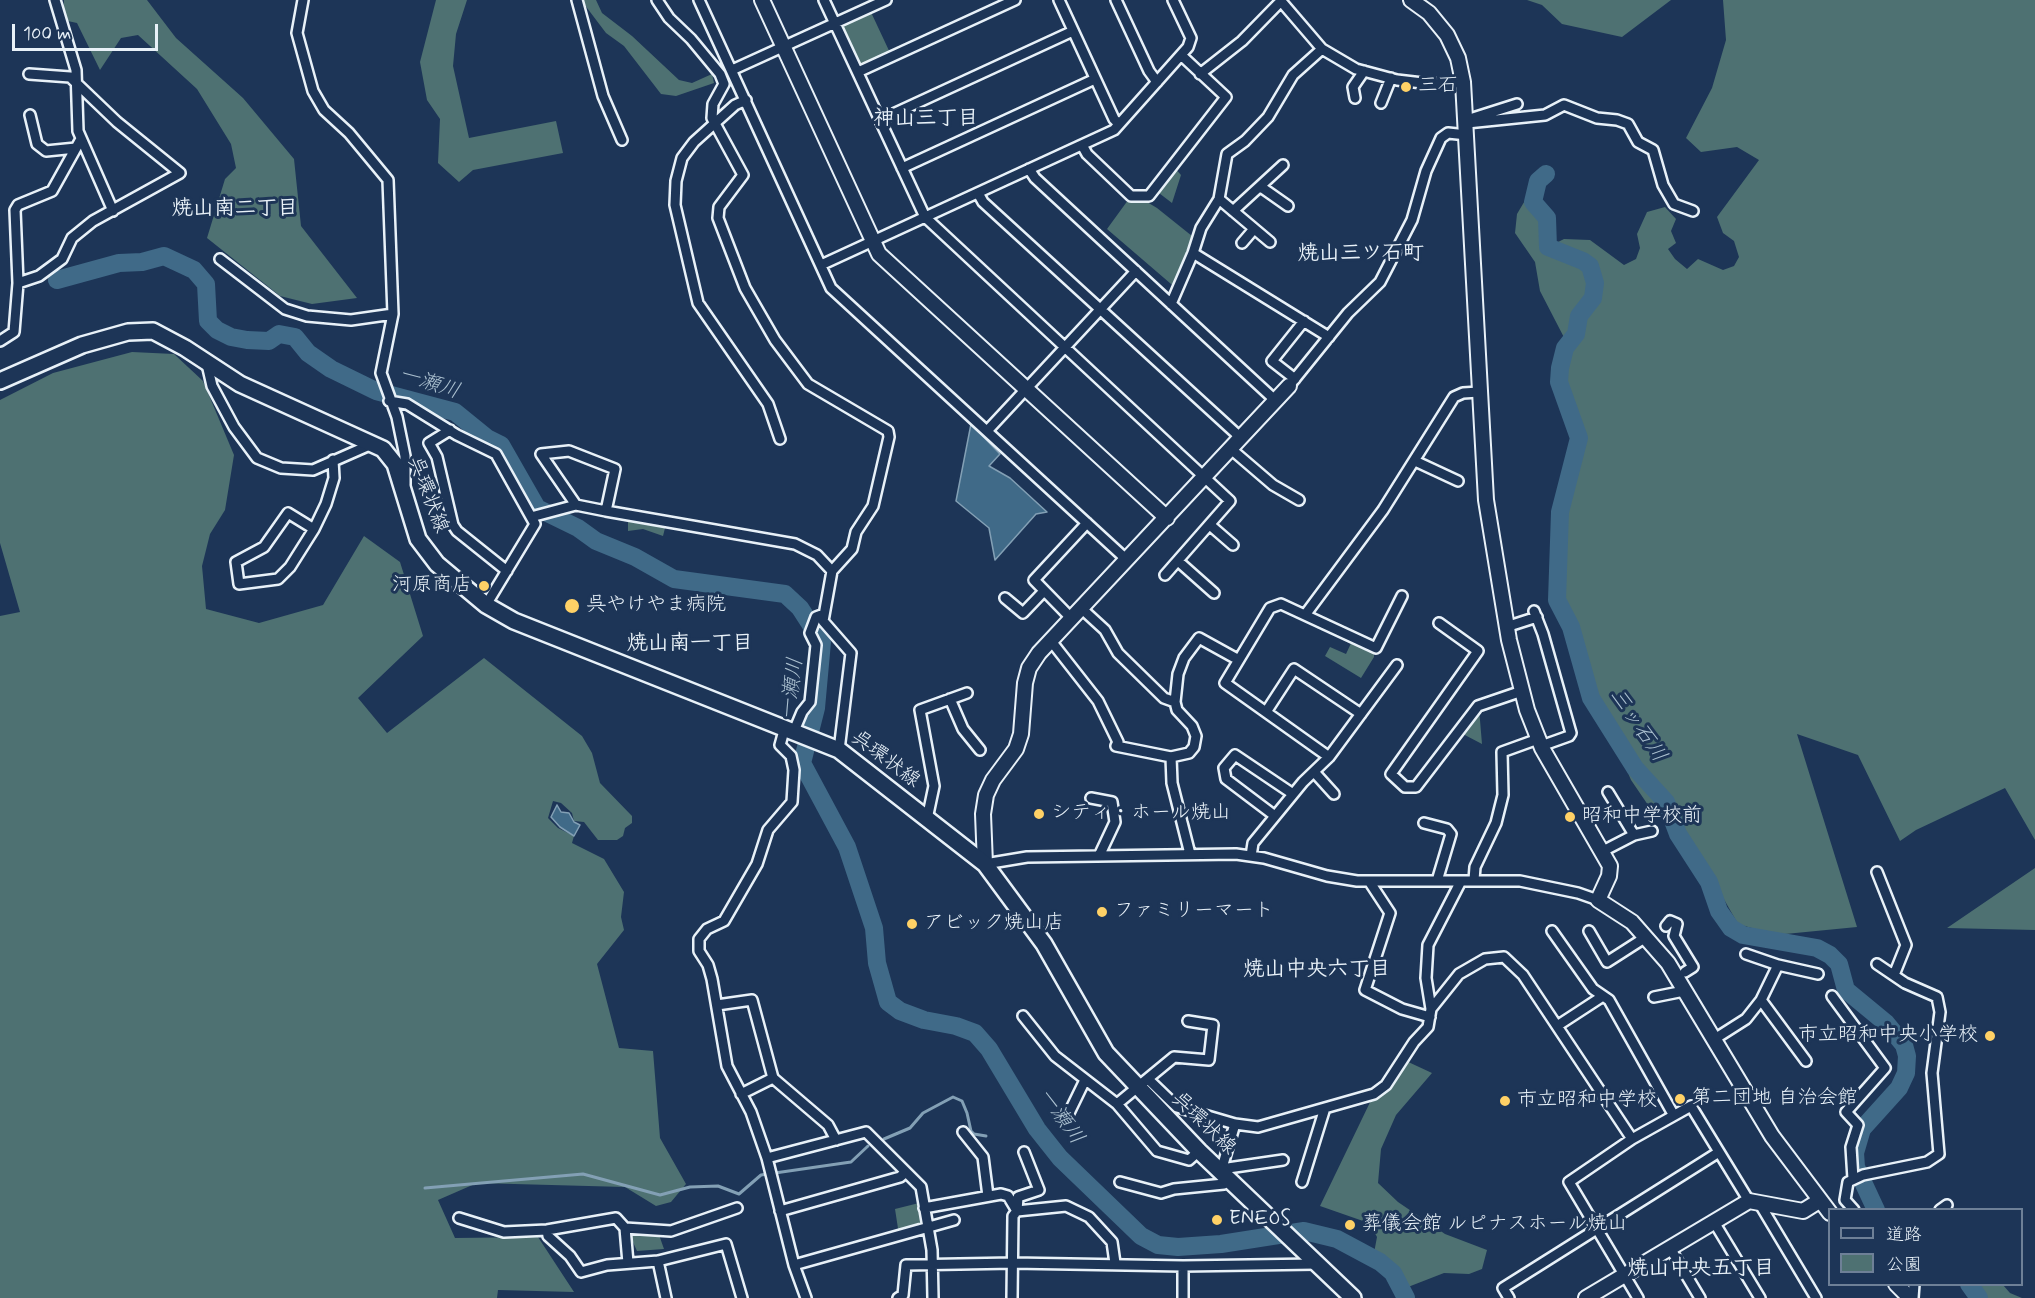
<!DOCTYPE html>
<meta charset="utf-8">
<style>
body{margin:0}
#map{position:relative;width:2035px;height:1298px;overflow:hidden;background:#1d3557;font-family:Mynerve,"Klee One",sans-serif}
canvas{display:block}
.legend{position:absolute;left:1828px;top:1208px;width:195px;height:78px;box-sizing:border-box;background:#1d3557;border:2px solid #6e8097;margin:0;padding:8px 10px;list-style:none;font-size:18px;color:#e8f1f8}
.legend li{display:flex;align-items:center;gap:12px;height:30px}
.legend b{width:30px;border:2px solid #6e8097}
.scale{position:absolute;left:12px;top:24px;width:146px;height:27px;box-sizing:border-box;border:3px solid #e8f1f8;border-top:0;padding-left:8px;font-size:18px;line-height:21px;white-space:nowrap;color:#e8f1f8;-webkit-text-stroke:4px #1d3557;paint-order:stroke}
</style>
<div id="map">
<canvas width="2035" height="1298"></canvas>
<ul class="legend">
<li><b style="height:8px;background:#1d3557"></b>道路</li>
<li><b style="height:16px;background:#4e7172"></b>公園</li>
</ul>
<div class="scale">100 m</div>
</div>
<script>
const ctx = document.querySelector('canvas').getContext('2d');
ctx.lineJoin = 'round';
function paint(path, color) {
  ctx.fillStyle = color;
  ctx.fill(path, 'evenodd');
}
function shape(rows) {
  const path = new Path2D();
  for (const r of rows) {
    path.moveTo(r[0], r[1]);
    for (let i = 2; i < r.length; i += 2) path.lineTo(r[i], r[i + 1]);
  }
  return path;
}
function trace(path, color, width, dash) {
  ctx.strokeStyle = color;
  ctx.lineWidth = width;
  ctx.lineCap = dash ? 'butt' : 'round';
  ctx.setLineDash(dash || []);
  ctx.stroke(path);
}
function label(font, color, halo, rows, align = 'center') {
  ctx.font = font + ' Mynerve,"Klee One",sans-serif';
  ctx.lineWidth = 6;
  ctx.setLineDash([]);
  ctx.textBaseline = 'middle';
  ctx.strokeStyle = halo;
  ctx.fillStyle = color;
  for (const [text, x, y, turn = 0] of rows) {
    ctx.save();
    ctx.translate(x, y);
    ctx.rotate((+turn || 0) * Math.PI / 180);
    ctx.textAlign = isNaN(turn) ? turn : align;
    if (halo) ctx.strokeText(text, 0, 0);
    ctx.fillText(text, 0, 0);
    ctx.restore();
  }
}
paint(shape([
 [64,0,147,0,176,38,243,98,294,159,301,226,357,298,312,304,280,296,207,238,225,179,236,168,231,144,197,89,138,35,121,38,100,70,77,23,63,20],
 [436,0,467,0,456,34,453,66,469,138,556,121,563,153,473,170,459,182,438,163,440,119,427,100,420,62],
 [581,0,596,0,602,13,632,36,679,80,692,83,712,74,714,83,676,96,661,94,624,46,606,33],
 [1527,0,1671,0,1622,37,1562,24,1542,5],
 [1723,0,2035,0,2035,840,2005,788,1916,830,1900,841,1858,755,1797,734,1857,927,1775,935,1738,924,1709,873,1688,844,1657,805,1648,805,1631,780,1587,678,1560,594,1563,514,1573,472,1583,450,1564,385,1570,349,1540,291,1535,262,1515,233,1517,214,1530,192,1535,209,1544,220,1544,243,1554,244,1564,239,1590,240,1624,265,1636,259,1640,248,1637,234,1647,212,1665,207,1676,219,1671,231,1676,243,1668,249,1675,259,1687,269,1698,259,1723,270,1734,266,1739,257,1734,241,1723,233,1717,217,1759,160,1737,147,1701,152,1686,138,1712,88,1726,40],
 [869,8,892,57,858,72,835,22],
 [1173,166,1181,175,1172,203,1155,190],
 [1131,196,1137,196,1157,208,1197,240,1178,290,1107,229],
 [132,352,174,354,203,381,234,455,225,510,210,534,202,566,206,609,259,623,323,605,364,536,400,562,423,636,358,698,387,733,484,658,582,736,592,753,600,783,632,816,632,823,625,828,623,836,617,840,598,840,584,822,574,821,572,813,561,803,553,801,548,818,558,828,574,836,572,843,604,859,624,892,621,917,624,930,597,964,619,1048,653,1051,660,1138,686,1184,671,1202,656,1206,625,1187,477,1183,438,1200,455,1238,538,1237,574,1292,498,1290,497,1298,0,1298,0,616,20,612,0,543,0,400,53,373],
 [628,517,666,524,663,536,643,529,628,531],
 [1353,639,1374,650,1374,657,1361,678,1325,656,1330,647,1346,654],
 [1479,708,1482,744,1461,733],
 [2035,868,2035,930,1947,928],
 [1404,1060,1432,1073,1396,1115,1381,1149,1378,1183,1398,1202,1445,1234,1487,1250,1482,1269,1469,1274,1444,1273,1408,1287,1397,1269,1374,1253,1377,1237,1372,1228,1363,1221,1320,1206,1374,1094],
 [923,1202,926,1227,899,1235,895,1209],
 [628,1231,658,1232,664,1249,637,1251],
 [1974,1285,2003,1285,2010,1293,2022,1298,1984,1298]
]), '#4e7172');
const water = shape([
 [971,424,1000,454,989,466,1010,478,1047,512,1036,514,995,560,989,528,956,501,971,424],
 [557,805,561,812,569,813,574,822,580,825,574,836,560,827,551,817,557,805]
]);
paint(water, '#406a88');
trace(water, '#83a0b5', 1.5);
trace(shape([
 [884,1139,910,1128,923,1113,953,1097,962,1101,967,1113,971,1131,974,1134,986,1136],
 [425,1188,583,1174,660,1195,690,1187,718,1186,739,1194,761,1175,851,1162,868,1146]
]), '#83a0b5', 3);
trace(shape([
 [1546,174,1538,181,1533,202,1547,218,1548,247,1583,261,1590,266,1595,283,1593,298,1579,316,1576,334,1565,348,1560,368,1559,382,1579,438,1560,512,1557,600,1571,627,1591,698,1635,768,1666,802,1678,834,1709,882,1719,911,1731,928,1743,935,1817,948,1830,955,1839,964,1846,990,1886,1023,1904,1045,1907,1056,1906,1073,1899,1088,1862,1129,1855,1153,1856,1167,1876,1210],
 [57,280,119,263,142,262,164,256,194,270,206,284,208,321,217,330,231,337,247,340,269,341,279,334,295,337,308,353,331,369,376,391,455,412,487,438,501,445,537,508,578,528,596,541,635,557,674,579,785,594,800,608,822,642,816,708,802,763,847,847,874,928,877,963,888,1002,900,1011,924,1020,956,1026,975,1033,989,1049,1037,1129,1060,1158,1141,1236,1158,1245,1178,1247,1221,1244,1304,1231,1337,1239,1380,1262,1393,1273,1406,1298],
 [1969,1284,1979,1298]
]), '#406a88', 18);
const street = shape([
 [55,0,76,70,78,131,113,211],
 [303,0,297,33,313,91,324,110,349,133,388,180,393,314,381,373,397,417,405,456,405,484],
 [577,0,603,96,622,140],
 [657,0,669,18,691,39,720,74,724,84,713,104,712,118,743,175,719,207,718,218,745,288,775,340,808,384,888,431,889,437,873,506,856,532,852,549,832,571,823,621,851,653,839,750],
 [699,0,831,288,1127,560],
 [824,0,925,217,1230,501,1165,575],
 [1059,0,1114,119,1119,124],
 [1116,0,1149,71,1157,82],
 [1280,0,1322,49,1356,69,1397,80,1431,84,1463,82],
 [732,70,886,0],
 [858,72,1015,0],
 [1200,74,1242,41,1281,1],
 [1355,98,1353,87,1364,71],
 [746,100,735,105,694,142,682,158,676,181,675,205,698,303,768,404,780,439],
 [1381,103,1391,78],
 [30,115,37,144,46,151,76,148],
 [1473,118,1517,104],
 [880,120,1073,31],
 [1467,123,1545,115,1564,105,1597,118,1617,120,1628,124,1638,142,1653,150,1663,185,1674,204,1693,211],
 [1082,145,1087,154,1131,196,1149,196,1226,97,1181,55],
 [902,168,1095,79],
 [1029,169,1035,178,1276,401],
 [1261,187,1288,206],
 [978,193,983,202,1241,438],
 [1219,199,1270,242],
 [1233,211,1283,165],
 [1242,243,1254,229],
 [1193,253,1329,337],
 [220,259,285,309,307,316,351,320,393,314],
 [821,265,1114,130,1188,47,1191,38,1173,0],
 [18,283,39,276,62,259,72,238,93,221,180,173,117,122,70,77,29,74],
 [1171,304,1193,253,1201,228,1219,199,1227,154,1245,141,1268,117,1293,75,1322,49],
 [0,341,14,332,18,283,15,210,18,205,52,191,81,139],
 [207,364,212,386,234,427,257,458,281,468,313,470,372,444],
 [1295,379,1272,361,1304,321],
 [1289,386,1348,313,1380,282,1412,220,1426,171,1441,138,1448,133,1467,135],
 [389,401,407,404,457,435,496,454,535,524,486,605],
 [450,430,429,443,437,457,453,525,457,531,507,571],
 [987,431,1136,271],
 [1231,449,1273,485,1299,500],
 [569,451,615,469,606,511,576,505,541,454,569,451],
 [1415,461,1458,481],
 [606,511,795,544,817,555,832,571],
 [531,517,576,505],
 [1210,525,1233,545],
 [314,529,288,513,264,547,236,562,239,584,278,579,290,567,314,529,326,504,334,478,333,460],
 [1178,561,1214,593],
 [1005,598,1023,613,1044,591],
 [1081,608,1105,630,1118,653,1164,698,1175,702],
 [1534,611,1543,634,1571,733,1569,736,1541,746],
 [1305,615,1383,510,1454,397,1463,393,1479,392],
 [1072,619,1034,580,1087,523],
 [1439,623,1478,651,1391,774,1405,787,1416,787,1478,706,1522,691],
 [1506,627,1537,617],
 [1051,641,1098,701,1118,742,1116,746,1171,757],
 [950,699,963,729,980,750],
 [1266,712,1294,669,1361,714],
 [785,727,780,745,791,756,794,770,792,802,768,830,757,864,724,921,707,929,699,939,699,951,708,965,712,979,727,1066,751,1112,767,1158,794,1265,806,1298],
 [794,731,802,712,810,702,816,645,810,633,816,617,824,614],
 [1329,757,1225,683,1270,608,1281,604,1376,648,1402,596],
 [1315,773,1334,794],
 [1608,792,1634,835],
 [1091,798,1112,802,1115,822,1099,856],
 [1275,816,1226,779,1224,768,1235,755,1293,794],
 [927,819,934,786,920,710,967,693],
 [1424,823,1447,829,1451,834,1437,881],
 [1603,851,1634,835,1652,831],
 [1190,854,1172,783,1171,757,1189,753,1194,747,1196,736,1192,726,1177,710,1175,702,1178,674,1184,658,1199,638,1237,659],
 [1251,856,1253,843,1303,782,1329,757,1397,665],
 [985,864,1027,857,1236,854,1264,858,1327,876,1357,881,1520,881,1578,893,1598,900],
 [1877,872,1906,945,1894,975],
 [1474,880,1475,867,1496,823,1503,795,1502,752,1538,739],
 [1369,881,1390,913,1365,990,1402,1009,1430,1017],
 [1666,926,1670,921,1677,924,1674,936,1693,967,1685,972],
 [1552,931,1593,989,1609,1000,1673,1114],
 [1589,931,1607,962,1646,937],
 [1746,954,1778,965],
 [1832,996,1885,1068,1846,1112,1858,1125,1851,1147,1853,1179],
 [1654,997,1684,991],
 [1761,1000,1806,1061],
 [717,1005,752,1000,773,1078,828,1125,836,1140],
 [1431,1009,1459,974,1485,959,1504,957,1523,975,1632,1139],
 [1023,1016,1055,1056,1117,1104,1157,1151,1189,1160,1199,1151],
 [1557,1026,1603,996],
 [1713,1040,1746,1019,1761,1000,1778,965,1818,974],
 [1149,1080,1177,1107,1235,1124,1258,1127,1374,1094,1386,1085,1414,1042,1428,1027,1431,1009,1426,978,1428,945,1461,881],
 [741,1094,773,1078],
 [1117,1104,1174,1057,1209,1060,1213,1025,1188,1021],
 [1067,1117,1085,1080],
 [963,1132,983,1157,988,1196],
 [767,1158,866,1132,921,1187,932,1250,933,1298],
 [1228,1168,1283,1160],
 [1221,1171,1235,1124],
 [1120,1182,1161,1193,1174,1189,1224,1184],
 [1302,1182,1325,1108],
 [1758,1201,1816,1298],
 [924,1208,1001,1194,1008,1196,1017,1211],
 [1854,1210,1845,1200,1848,1182,1863,1175,1927,1162,1939,1154,1932,1073,1940,1012,1937,997,1905,983,1877,964],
 [1940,1210,1947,1205],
 [780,1211,900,1177,906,1172],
 [1017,1211,1018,1197,1039,1190,1024,1152],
 [459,1218,504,1232,547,1230,616,1218,625,1228,628,1263],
 [1714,1222,1760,1298],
 [625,1228,671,1231,737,1208],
 [547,1230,548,1236,570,1256,581,1272,607,1265,658,1261,726,1244,742,1298],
 [1670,1248,1700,1298],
 [658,1261,666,1298],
 [794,1265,954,1220],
 [898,1298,903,1295,906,1265,1013,1263,1183,1266,1316,1264],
 [1012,1298,1013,1216,1017,1211,1066,1206,1089,1217,1112,1242,1115,1263],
 [1183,1298,1183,1266],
 [1509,1298,1503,1288,1719,1152],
 [1638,1298,1569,1182,1632,1139,1691,1106,1749,1201],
 [1913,1298,1914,1284]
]);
const secondary = shape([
 [762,0,879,254,1167,518],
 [1411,0,1429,13,1447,35,1458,58,1463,82,1486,500,1509,640,1527,710,1542,748,1610,866,1609,876,1598,900,1632,922,1668,963,1772,1136,1830,1213],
 [985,864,983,814,986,795,993,780,1016,749,1021,734,1025,683,1029,668,1039,653,1289,386],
 [1896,1284,1910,1298],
 [1586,1298,1749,1201,1803,1211,1819,1201]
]);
const primary = shape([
 [0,381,82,345,128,332,153,331,185,348,240,384,383,449,395,464,418,539,437,564,486,605,514,621,839,750,985,864,1044,944,1106,1053,1199,1151,1353,1298]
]);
trace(street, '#e8f1f8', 14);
trace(secondary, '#e8f1f8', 18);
trace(primary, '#e8f1f8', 20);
trace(street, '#1d3557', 9);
trace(secondary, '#1d3557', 14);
trace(primary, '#1d3557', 15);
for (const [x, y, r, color] of [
 [1406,87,6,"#ffd166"],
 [484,586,6,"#ffd166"],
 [572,606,8,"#ffd166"],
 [1039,814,6,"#ffd166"],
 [1570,817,6,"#ffd166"],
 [1102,912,6,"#ffd166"],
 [912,924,6,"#ffd166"],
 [1990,1036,6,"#ffd166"],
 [1680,1099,6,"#ffd166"],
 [1505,1101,6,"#ffd166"],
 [1217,1220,6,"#ffd166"],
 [1350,1225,6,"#ffd166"]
]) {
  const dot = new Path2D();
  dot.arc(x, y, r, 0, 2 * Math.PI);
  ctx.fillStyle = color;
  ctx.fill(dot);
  trace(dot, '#1d3557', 2);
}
label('20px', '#e8f1f8', '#1d3557', [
 ["三石",1418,87],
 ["河原商店",472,586,"right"],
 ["呉やけやま病院",586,606],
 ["シティ・ホール焼山",1051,814],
 ["昭和中学校前",1582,817],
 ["ファミリーマート",1114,912],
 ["アビック焼山店",924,924],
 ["市立昭和中央小学校",1978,1036,"right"],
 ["第二団地 自治会館",1692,1099],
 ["市立昭和中学校",1517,1101],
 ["ENEOS",1229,1220],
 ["葬儀会館 ルピナスホール焼山",1362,1225]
], 'left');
label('20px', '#e8f1f8', '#1d3557', [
 ["呉環状線",427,495,69],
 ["呉環状線",885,760,37],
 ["呉環状線",1203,1124,44]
]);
label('bold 21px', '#e8f1f8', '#1d3557', [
 ["神山三丁目",926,120],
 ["焼山南二丁目",235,210],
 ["焼山三ツ石町",1361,255],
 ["焼山南一丁目",690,645],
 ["焼山中央六丁目",1317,971],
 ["焼山中央五丁目",1701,1270]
]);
label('italic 21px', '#adc2d1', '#1d3557', [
 ["一瀬川",429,384,18],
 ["一瀬川",793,689,-82],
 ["三ッ石川",1637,726,56],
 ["一瀬川",1060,1117,55]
]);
</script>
